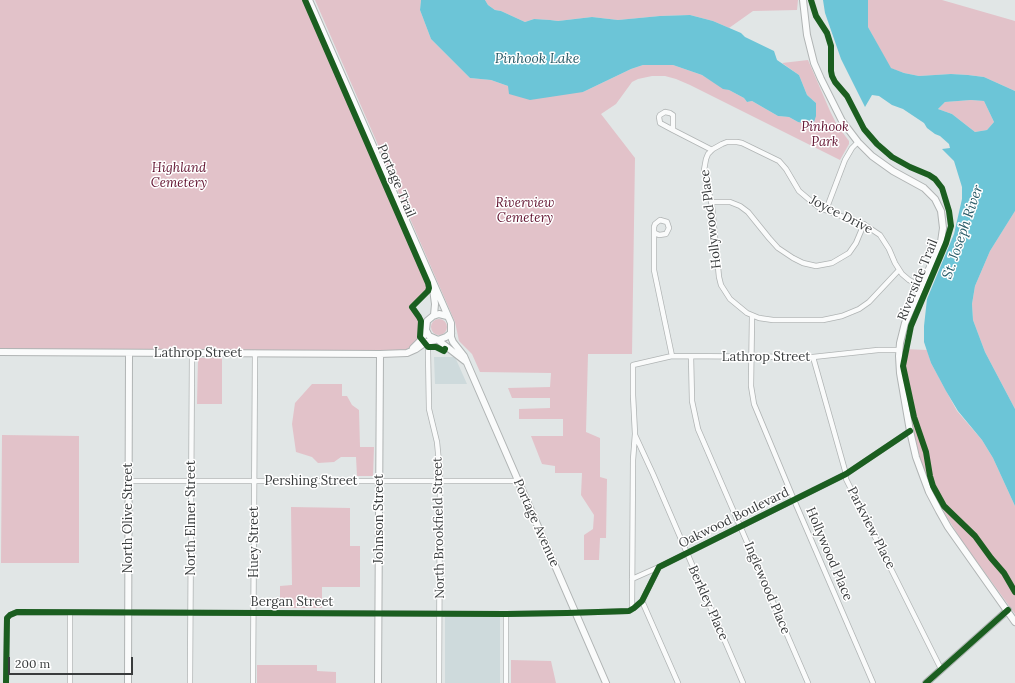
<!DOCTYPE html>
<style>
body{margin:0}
#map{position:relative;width:1015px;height:683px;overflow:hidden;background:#e1e6e6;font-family:Lora,serif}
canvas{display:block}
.scale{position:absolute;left:8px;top:657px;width:125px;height:18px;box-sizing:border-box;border:2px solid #393c3d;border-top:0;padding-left:5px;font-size:12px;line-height:14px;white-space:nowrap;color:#393c3d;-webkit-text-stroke:3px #fff;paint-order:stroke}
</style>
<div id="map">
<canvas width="1015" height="683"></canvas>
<div class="scale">200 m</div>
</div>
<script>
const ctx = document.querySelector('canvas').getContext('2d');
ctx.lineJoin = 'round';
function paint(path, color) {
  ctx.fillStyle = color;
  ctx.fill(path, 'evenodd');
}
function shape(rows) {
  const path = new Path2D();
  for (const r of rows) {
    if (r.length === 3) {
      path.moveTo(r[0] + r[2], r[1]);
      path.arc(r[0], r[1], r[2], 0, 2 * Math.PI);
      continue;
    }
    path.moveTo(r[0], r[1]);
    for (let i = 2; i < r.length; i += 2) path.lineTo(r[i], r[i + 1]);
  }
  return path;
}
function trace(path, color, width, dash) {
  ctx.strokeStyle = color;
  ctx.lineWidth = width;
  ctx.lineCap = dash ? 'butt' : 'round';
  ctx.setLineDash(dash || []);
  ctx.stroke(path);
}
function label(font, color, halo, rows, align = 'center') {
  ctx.font = font + ' Lora,serif';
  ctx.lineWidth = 3;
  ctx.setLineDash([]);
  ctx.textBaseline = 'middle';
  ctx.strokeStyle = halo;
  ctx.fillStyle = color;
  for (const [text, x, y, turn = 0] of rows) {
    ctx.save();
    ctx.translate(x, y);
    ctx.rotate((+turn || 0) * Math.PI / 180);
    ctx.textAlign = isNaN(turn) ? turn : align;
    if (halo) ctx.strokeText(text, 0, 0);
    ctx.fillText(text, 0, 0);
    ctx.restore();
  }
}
paint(shape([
 [434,357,455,357,467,384,435,384],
 [445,617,500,617,500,683,445,683]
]), '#cedadc');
paint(shape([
 [0,0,303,0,427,285,427,290,411,308,419,320,418,335,420,339,412,346,405,350,397,351,0,350],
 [315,0,421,0,420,10,431,39,470,78,491,80,508,86,583,92,631,69,643,65,673,65,702,75,723,88,729,90,744,98,747,102,752,101,778,116,789,117,798,122,816,103,807,95,799,75,782,63,808,60,830,111,837,125,849,141,849,144,840,160,690,85,676,79,665,76,652,76,638,79,632,82,616,104,601,114,635,158,632,354,588,354,586,432,600,438,600,477,607,479,606,538,600,538,599,560,584,560,584,535,593,529,594,515,581,495,582,473,555,473,555,466,542,464,531,436,563,436,563,419,519,419,519,409,550,408,550,398,512,398,508,388,550,387,551,373,480,372,472,354,459,341,455,322],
 [485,0,798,0,797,10,753,11,729,28,713,21,690,15,660,16,618,20,592,17,558,21,550,20,534,19,525,22,501,11,495,10,488,5],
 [868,0,942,0,1015,21,1015,91,984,77,968,75,951,74,919,76,904,73,890,68,868,27],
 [971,100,984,101,994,122,987,130,975,132,952,114,938,109,945,102],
 [1015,211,1015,409,985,352,973,320,972,304,975,286,990,251],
 [439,327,8],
 [903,349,927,350,931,363,957,411,982,440,993,458,1015,506,1015,614,962,541,945,514,929,482,921,462,915,438,902,366],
 [222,357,222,404,197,404,198,358],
 [312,384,342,384,342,396,347,396,352,405,359,410,360,447,374,447,373,476,357,476,356,457,341,457,334,462,318,463,312,457,296,452,292,424,295,403],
 [2,435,79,436,79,563,1,563],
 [291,507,350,508,350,546,360,546,360,587,322,587,322,608,280,608,280,586,292,585],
 [511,660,551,661,556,683,511,683],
 [257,665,317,665,317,671,336,672,336,683,257,683]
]), '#e2c2c9');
paint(shape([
 [421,0,485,0,488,5,495,10,501,11,525,22,534,19,550,20,558,21,592,17,618,20,660,16,690,15,713,21,741,33,745,37,774,51,777,60,799,75,807,95,816,103,816,116,814,122,809,124,798,122,789,117,778,116,752,101,747,102,744,98,729,90,723,89,702,75,673,65,643,65,631,69,583,92,530,100,509,94,508,86,491,80,470,78,431,39,420,10],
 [823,0,868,0,868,27,891,68,904,73,919,76,951,74,968,75,984,77,1015,91,1015,211,990,251,975,286,972,304,973,320,985,352,1015,409,1015,506,993,458,982,440,958,411,946,391,931,363,924,342,924,326,927,299,954,234,962,199,962,187,954,161,942,149,950,148,949,144,940,136,935,134,927,128,924,123,903,109,892,105,879,96,872,95,865,107,841,59,825,13],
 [971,100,984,101,994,122,987,130,975,132,952,114,938,109,945,102]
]), '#6cc5d7');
const street = shape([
 [665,112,670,113,673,115,673,130,660,123,659,117,660,115,665,112],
 [673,130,712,150],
 [712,202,730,202,740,206,748,212,769,238,778,248,793,258,803,263,816,266,832,263,849,253,856,243,864,224],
 [826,210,845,160,852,148,858,142],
 [655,233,659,235,666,234,669,228,667,222,660,220,655,224,654,227,654,270,672,356],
 [899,270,869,302,859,309,842,316,823,320,773,320,759,318,747,313,730,299,721,285,719,277,712,206,704,170,706,159,708,154,713,149,722,144,727,142,737,142,742,143,779,161,786,169,799,191,812,202,820,208,865,225,880,235,889,249,895,263,902,274,909,280,921,286],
 [752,316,751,386,754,404,794,500,873,683],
 [428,351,429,409,437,442,440,473,439,683],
 [691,356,692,401,698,429,808,683],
 [813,357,846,474,846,479,941,669],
 [635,435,653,474,743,683],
 [129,481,518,481],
 [632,579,659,567],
 [642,601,678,683],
 [632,609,633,460,635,434,633,395,633,365,672,356,813,357,878,350,899,350],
 [6,683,7,618,10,615,17,612,506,614,567,613,629,611,634,608,642,601,659,567,846,474,910,431],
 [70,683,70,612],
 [190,683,192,353],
 [253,683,255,353],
 [506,683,506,614]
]);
const secondary = shape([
 [309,0,451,323,451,337,453,342,464,356,467,363,606,683],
 [803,0,807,35,814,63,821,79,842,121,858,142,872,156,893,171,924,188,935,199,941,211,943,228,941,242,905,323,900,343,899,356,900,373,910,431,916,457,923,476,929,492,939,511,948,527,1015,622],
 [433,289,435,304,434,315],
 [447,316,439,314,433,316,427,321,426,330,429,336,438,340,446,337,451,333],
 [438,340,465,361],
 [413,348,422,339,426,330],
 [0,352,380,354,407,353,416,349,426,342,435,340],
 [128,683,129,353],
 [378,683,380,354],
 [926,683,1008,610]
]);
trace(street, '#b0b4b4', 6);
trace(secondary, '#b0b4b4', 8);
trace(street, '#fafbfb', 4.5);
trace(secondary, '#fafbfb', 6);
trace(shape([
 [305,0,428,283,429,288,428,291,412,307,419,317,421,321,420,337,428,347,436,347,444,351,445,349],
 [811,0,816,16,827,33,831,46,831,71,832,76,835,82,847,96,864,129,877,144,892,157,910,167,929,175,935,179,942,188,949,211,951,226,946,243,911,326,903,366,914,417,926,452,930,476,933,486,944,506,975,536,991,558,1004,573,1015,592],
 [6,683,7,618,10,615,17,612,506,614,567,613,629,611,634,608,642,601,659,567,846,474,910,431],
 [926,683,1008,610]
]), '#1b5e20', 6);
label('italic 13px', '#61122f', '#fff', [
 ["Pinhook",825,127],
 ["Park",825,142],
 ["Highland",179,168],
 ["Cemetery",179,183],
 ["Riverview",525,203],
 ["Cemetery",525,218]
]);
label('13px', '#393c3d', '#fff', [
 ["Portage Trail",396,181,67],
 ["Joyce Drive",841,215,27],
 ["Hollywood Place",711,219,-97],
 ["Riverside Trail",918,280,-68],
 ["Lathrop Street",198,353],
 ["Lathrop Street",766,357],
 ["Pershing Street",311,481],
 ["North Olive Street",128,518,-90],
 ["North Elmer Street",191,518,-90],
 ["Oakwood Boulevard",734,518,-26],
 ["Johnson Street",379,519,-90],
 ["Portage Avenue",536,523,66],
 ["North Brookfield Street",439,528,-91],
 ["Parkview Place",871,528,63],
 ["Huey Street",254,542,-90],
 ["Hollywood Place",829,554,67],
 ["Inglewood Place",767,588,67],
 ["Bergan Street",292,602],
 ["Berkley Place",708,603,66]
]);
label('italic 14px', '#295b67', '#fff', [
 ["Pinhook Lake",537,59],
 ["St. Joseph River",963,232,-71]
]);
</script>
